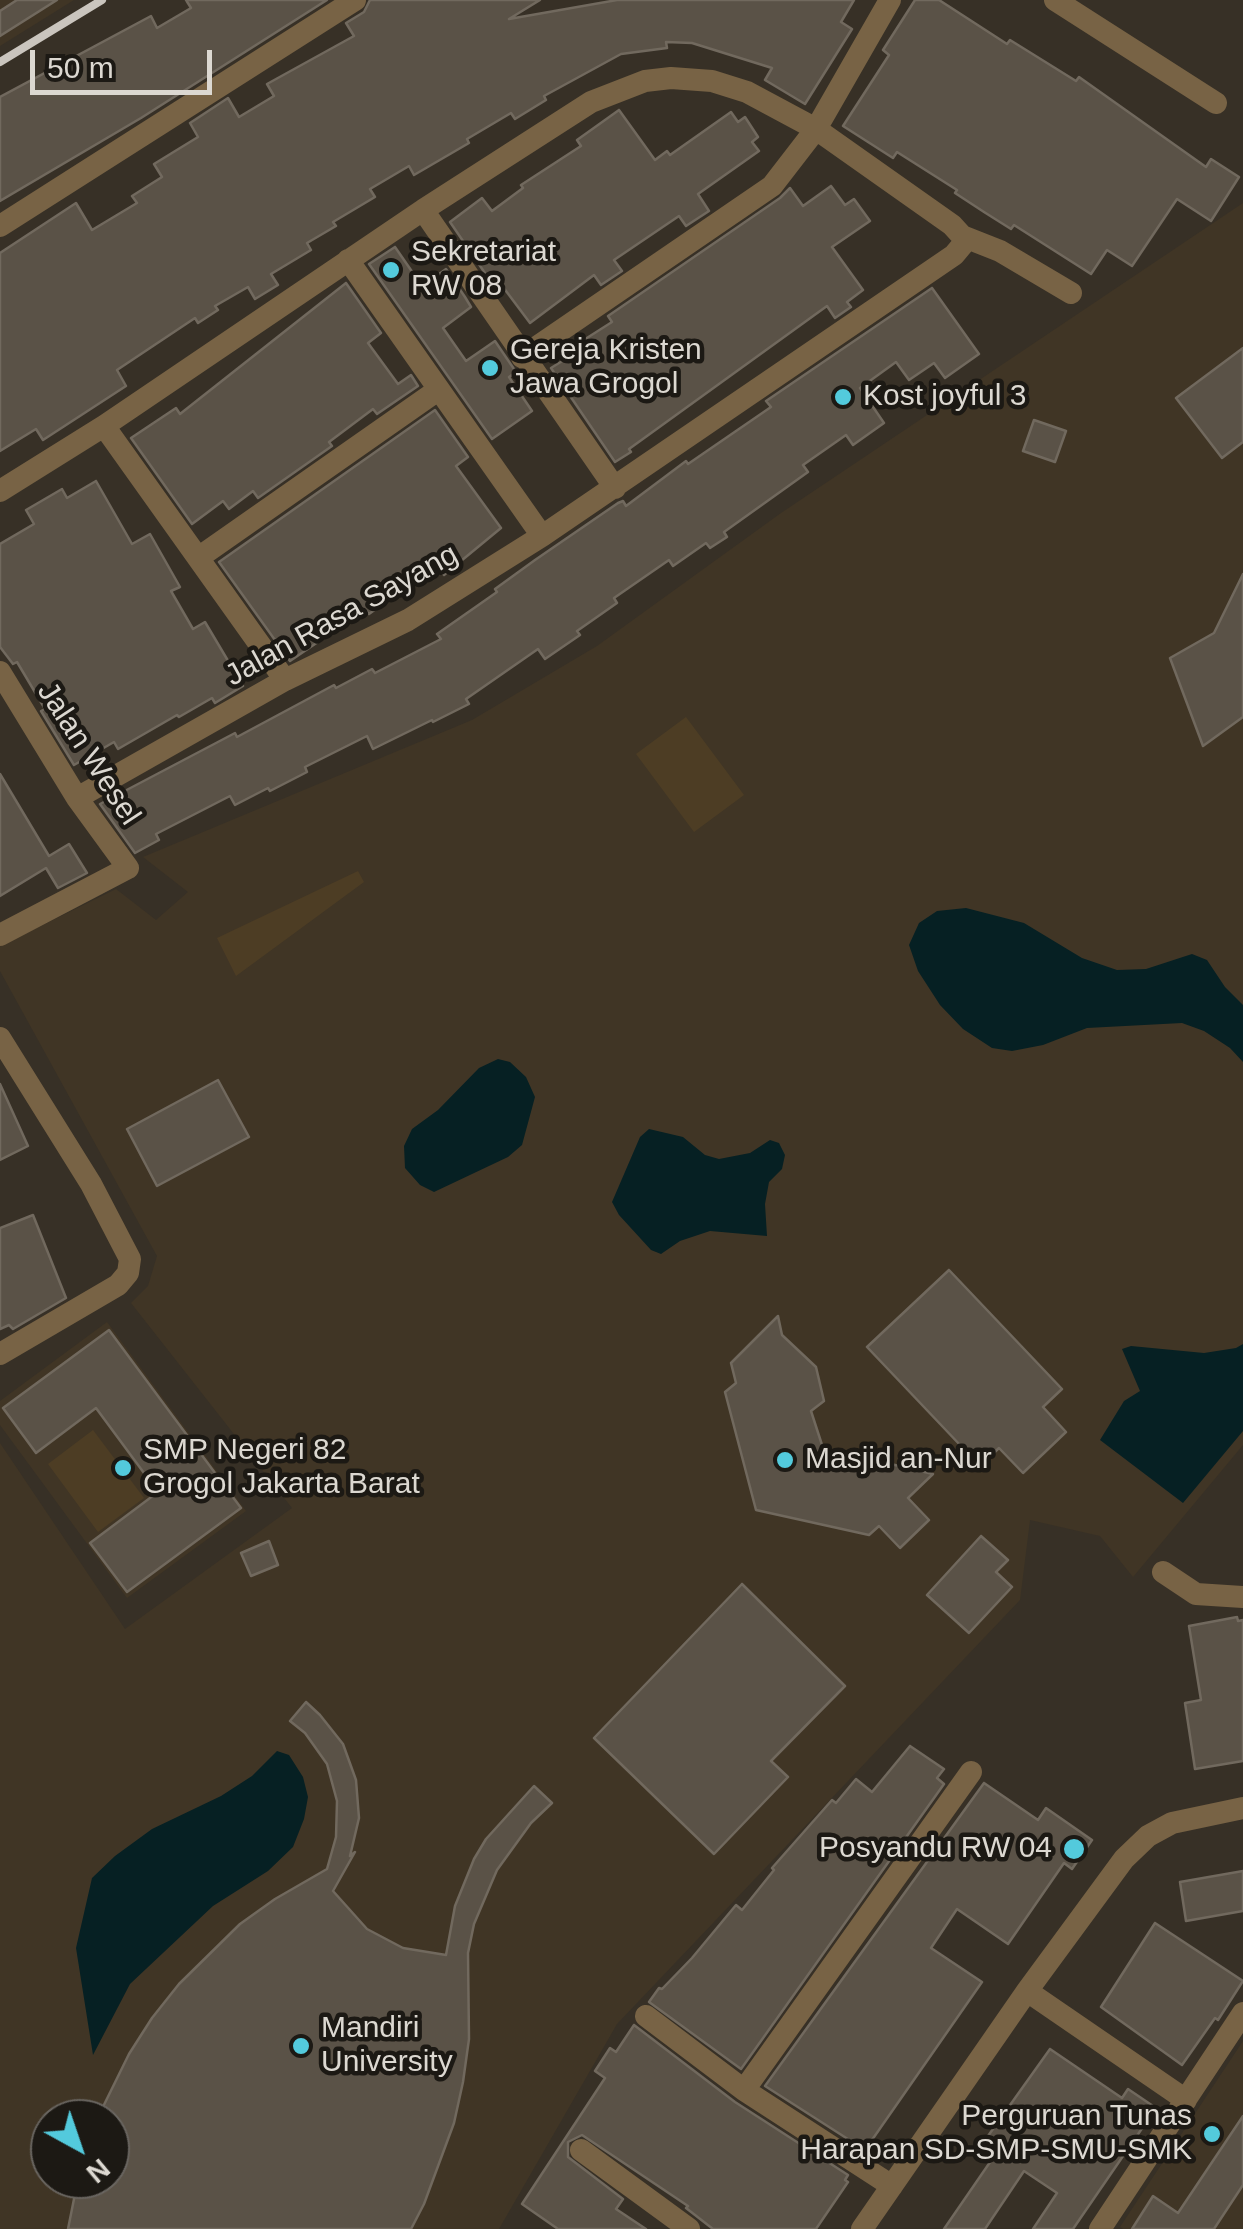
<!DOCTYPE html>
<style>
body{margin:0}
#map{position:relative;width:1243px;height:2229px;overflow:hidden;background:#373026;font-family:Helvetica,sans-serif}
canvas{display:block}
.north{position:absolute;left:30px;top:2099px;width:100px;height:100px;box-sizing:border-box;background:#1c1914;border:2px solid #696560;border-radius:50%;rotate:140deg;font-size:28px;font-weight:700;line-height:40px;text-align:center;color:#dcd8d1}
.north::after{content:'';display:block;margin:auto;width:35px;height:45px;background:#53cadc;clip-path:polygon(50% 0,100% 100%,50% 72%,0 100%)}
.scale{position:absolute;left:30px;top:50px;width:182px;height:45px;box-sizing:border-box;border:5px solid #dcd8d1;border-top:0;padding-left:12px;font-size:30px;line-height:35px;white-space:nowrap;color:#dcd8d1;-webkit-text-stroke:8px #1c1914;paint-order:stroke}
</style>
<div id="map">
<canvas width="1243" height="2229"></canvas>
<div class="north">N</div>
<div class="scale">50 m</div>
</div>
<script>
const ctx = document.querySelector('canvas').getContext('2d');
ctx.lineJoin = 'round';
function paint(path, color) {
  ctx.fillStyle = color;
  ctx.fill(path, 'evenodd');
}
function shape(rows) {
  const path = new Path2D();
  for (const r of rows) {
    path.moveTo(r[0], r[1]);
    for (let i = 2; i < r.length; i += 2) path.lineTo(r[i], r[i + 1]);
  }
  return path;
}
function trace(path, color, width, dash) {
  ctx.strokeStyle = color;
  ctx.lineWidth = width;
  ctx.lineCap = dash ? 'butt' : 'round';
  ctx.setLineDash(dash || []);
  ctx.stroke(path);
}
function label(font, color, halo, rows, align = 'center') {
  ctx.font = font + ' Helvetica,sans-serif';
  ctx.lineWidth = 9;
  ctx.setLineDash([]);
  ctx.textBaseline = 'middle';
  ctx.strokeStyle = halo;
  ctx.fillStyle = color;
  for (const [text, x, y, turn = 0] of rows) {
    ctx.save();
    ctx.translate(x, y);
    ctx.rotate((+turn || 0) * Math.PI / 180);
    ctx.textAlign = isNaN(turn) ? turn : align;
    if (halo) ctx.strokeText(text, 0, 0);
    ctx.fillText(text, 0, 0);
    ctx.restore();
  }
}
paint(shape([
 [0,0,74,0,0,46],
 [1243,203,1243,1445,1133,1577,1100,1536,1030,1520,1020,1600,617,2024,499,2229,0,2229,0,1443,125,1629,292,1508,131,1303,148,1286,157,1256,0,971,0,946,116,889,156,920,188,892,143,857,472,720,597,646,781,513],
 [50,2119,110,2119,110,2179,50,2179],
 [107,1322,246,1511,127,1598,0,1425,0,1401],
 [1243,2041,1243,2229,1123,2229,1120,2227]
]), '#403525');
paint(shape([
 [686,717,744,795,694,832,636,754],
 [358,871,364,882,236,976,217,938],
 [93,1430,144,1498,98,1532,48,1464]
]), '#4d3d24');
paint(shape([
 [966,908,1024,923,1082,958,1117,970,1146,969,1192,954,1207,960,1225,987,1243,1005,1243,1062,1230,1048,1204,1031,1182,1023,1087,1028,1043,1045,1012,1051,992,1048,963,1029,940,1005,918,971,909,945,919,923,937,911],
 [498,1059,510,1062,526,1077,535,1097,522,1145,508,1157,434,1192,420,1185,405,1168,404,1146,412,1129,438,1110,479,1068],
 [649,1129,683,1137,705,1155,719,1159,750,1153,770,1140,779,1143,785,1155,782,1169,769,1182,765,1204,767,1236,710,1231,680,1241,661,1254,651,1250,619,1215,612,1202,640,1137],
 [1243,1344,1243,1431,1183,1503,1100,1440,1124,1401,1140,1391,1122,1349,1131,1346,1204,1353,1236,1348],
 [277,1751,289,1755,303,1777,308,1797,304,1819,293,1847,268,1871,213,1906,130,1984,93,2055,76,1948,92,1878,115,1856,152,1829,221,1796,252,1776]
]), '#062023');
const building = shape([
 [17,0,57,0,0,36,0,11,17,0],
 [186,0,327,0,141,118,0,201,0,97,151,16,157,28,191,8,186,0],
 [370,0,540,0,509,19,617,0,854,0,841,22,852,29,805,104,765,80,772,68,692,43,666,42,667,48,621,54,544,96,546,100,515,119,511,113,467,139,469,143,414,175,409,166,370,189,375,197,333,222,336,226,307,243,311,250,271,274,278,285,255,299,248,287,215,306,218,310,198,323,195,318,117,370,126,386,43,440,36,429,0,451,0,253,76,203,92,230,137,203,132,196,162,177,154,164,198,137,190,123,228,98,239,117,274,96,267,84,354,36,346,23,364,12,370,0],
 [915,0,939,0,1007,44,1010,40,1076,81,1079,77,1206,167,1211,159,1239,177,1211,221,1177,199,1132,266,1107,250,1091,274,1014,225,1011,229,984,212,955,193,957,190,897,152,893,158,843,126,889,55,883,50,915,0],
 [619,110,655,160,667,151,670,155,731,112,738,122,745,117,758,137,752,142,759,151,698,194,709,211,686,226,679,216,614,260,622,271,601,285,594,275,530,323,494,275,489,279,450,222,482,198,492,211,523,188,521,185,581,146,577,140,619,110],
 [831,186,845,205,854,199,870,221,832,247,863,290,847,302,851,307,835,318,827,306,629,449,631,452,615,462,551,368,583,348,579,343,612,322,608,316,780,198,790,188,803,206,831,186],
 [395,247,422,286,446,269,465,297,471,307,443,328,466,361,495,341,516,372,509,377,532,411,492,439,369,264,395,247],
 [346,283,381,333,368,343,398,384,411,375,418,386,377,414,373,409,329,442,332,446,258,498,253,491,229,509,223,501,192,524,131,438,176,408,180,414,346,283],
 [932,288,979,354,945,378,934,363,909,380,896,362,860,388,884,423,853,445,846,435,803,465,808,472,724,532,727,537,710,548,706,543,673,566,669,560,614,598,617,603,577,631,580,635,545,659,538,649,466,699,469,704,433,722,432,720,373,749,367,736,305,767,307,772,270,791,268,788,235,805,230,796,156,834,159,840,135,853,100,804,235,733,237,737,334,685,336,688,372,669,375,673,441,639,437,634,497,592,495,589,535,560,618,503,623,501,626,506,686,461,688,464,771,407,766,401,932,288],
 [1243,348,1243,442,1222,458,1176,398,1243,348],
 [435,410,468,457,456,466,501,528,444,575,438,568,396,598,394,596,369,614,365,610,290,661,219,562,435,410],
 [1034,420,1066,431,1055,462,1023,451,1034,420],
 [96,481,132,544,150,534,180,587,171,591,193,629,205,622,243,686,215,703,212,698,179,717,177,715,118,749,114,742,74,765,41,711,45,709,17,662,13,664,0,647,0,544,34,524,26,510,62,489,67,498,96,481],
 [1243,574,1243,717,1203,746,1170,658,1214,633,1243,574],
 [0,774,49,856,69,844,87,873,58,888,46,868,0,896,0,774],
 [218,1080,249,1137,157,1186,127,1129,218,1080],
 [0,1084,28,1146,0,1160,0,1084],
 [33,1215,66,1298,13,1329,9,1325,0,1329,0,1228,33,1215],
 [949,1270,1062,1389,1043,1407,1066,1432,1023,1473,999,1448,980,1466,867,1347,949,1270],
 [778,1316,782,1335,816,1367,824,1401,811,1411,823,1448,933,1474,908,1498,929,1520,900,1548,879,1526,869,1535,756,1510,725,1392,736,1383,731,1363,778,1316],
 [109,1330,241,1508,127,1592,90,1543,158,1492,96,1408,36,1453,3,1408,109,1330],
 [981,1536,1008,1560,996,1572,1012,1587,969,1633,927,1595,981,1536],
 [269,1541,278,1565,251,1576,241,1553,269,1541],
 [742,1584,845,1686,771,1761,788,1777,714,1854,594,1738,742,1584],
 [1237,1617,1238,1621,1243,1620,1243,1761,1195,1769,1185,1703,1201,1700,1189,1626,1237,1617],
 [306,1702,320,1715,343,1744,356,1780,359,1818,350,1856,355,1852,333,1891,367,1929,403,1948,446,1955,455,1906,474,1859,486,1839,534,1786,552,1803,531,1823,497,1870,474,1924,468,1953,469,2039,463,2082,454,2123,424,2204,411,2229,68,2229,78,2179,110,2179,110,2119,97,2119,129,2054,152,2018,179,1984,240,1924,275,1899,327,1869,336,1837,337,1801,327,1764,305,1733,290,1721,306,1702],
 [910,1746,944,1769,937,1778,944,1784,741,2069,649,2002,659,1988,662,1989,692,1958,736,1905,742,1910,774,1870,772,1868,832,1800,836,1803,856,1779,872,1792,910,1746],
 [984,1783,1038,1820,1046,1808,1092,1840,1072,1869,1064,1863,1008,1944,957,1909,931,1948,982,1982,865,2150,765,2086,984,1783],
 [1243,1871,1243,1911,1186,1921,1180,1882,1243,1871],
 [1155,1923,1243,1981,1218,2020,1215,2018,1182,2065,1101,2007,1155,1923],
 [634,2025,735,2102,848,2175,845,2180,848,2182,816,2229,713,2229,686,2208,688,2206,582,2135,568,2142,568,2157,623,2199,616,2209,646,2229,558,2229,522,2204,605,2078,595,2071,610,2048,616,2052,634,2025],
 [1050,2049,1122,2098,1128,2089,1156,2108,1073,2229,1033,2229,1057,2193,1024,2171,985,2229,944,2229,997,2152,983,2143,1050,2049],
 [1243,2116,1243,2185,1214,2229,1132,2229,1153,2196,1178,2213,1243,2116]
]);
paint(building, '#5a5247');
trace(building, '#71695e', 2.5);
trace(shape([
 [1055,0,1216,103],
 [423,210,615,488],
 [0,226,355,0],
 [348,260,542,536],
 [522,357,772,186,816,129,890,0],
 [104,426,285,680],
 [0,491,104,426,423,210,591,102,645,81,671,78,712,81,747,92,816,129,952,225,962,236,1000,251,1071,293],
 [198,558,438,390],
 [0,672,77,798,128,868,0,935],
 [77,798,285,680,408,620,542,536,954,255,964,243,962,236],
 [0,1038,91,1184,130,1259,128,1273,118,1285,0,1354],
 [1163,1572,1196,1594,1243,1597],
 [1027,1991,1186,2100],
 [646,2016,744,2090,892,2186],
 [744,2090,971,1772],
 [581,2150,689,2229],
 [862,2229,1027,1991,1124,1859,1148,1836,1172,1823,1243,1808],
 [1100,2229,1243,2013]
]), '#786345', 22);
trace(shape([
 [0,62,102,0]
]), '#cac5be', 8);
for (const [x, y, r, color] of [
 [391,270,10,"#53cadc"],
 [490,368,10,"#53cadc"],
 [843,397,10,"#53cadc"],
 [785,1460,10,"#53cadc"],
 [123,1468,10,"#53cadc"],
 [1074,1849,12,"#53cadc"],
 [301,2046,10,"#53cadc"],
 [1212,2134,10,"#53cadc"]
]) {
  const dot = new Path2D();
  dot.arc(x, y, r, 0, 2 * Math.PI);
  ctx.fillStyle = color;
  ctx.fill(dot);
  trace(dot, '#1c1914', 4);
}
label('30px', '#dcd8d1', '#1c1914', [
 ["Sekretariat",411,253],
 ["RW 08",411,287],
 ["Gereja Kristen",510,351],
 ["Jawa Grogol",510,385],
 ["Kost joyful 3",863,397],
 ["SMP Negeri 82",143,1451],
 ["Grogol Jakarta Barat",143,1485],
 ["Masjid an-Nur",805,1460],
 ["Posyandu RW 04",1052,1849,"right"],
 ["Mandiri",321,2029],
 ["University",321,2063],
 ["Perguruan Tunas",1192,2117,"right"],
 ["Harapan SD-SMP-SMU-SMK",1192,2151,"right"]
], 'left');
label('30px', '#dcd8d1', '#1c1914', [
 ["Jalan Rasa Sayang",342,616,-29],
 ["Jalan Wesel",88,754,57]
]);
</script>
